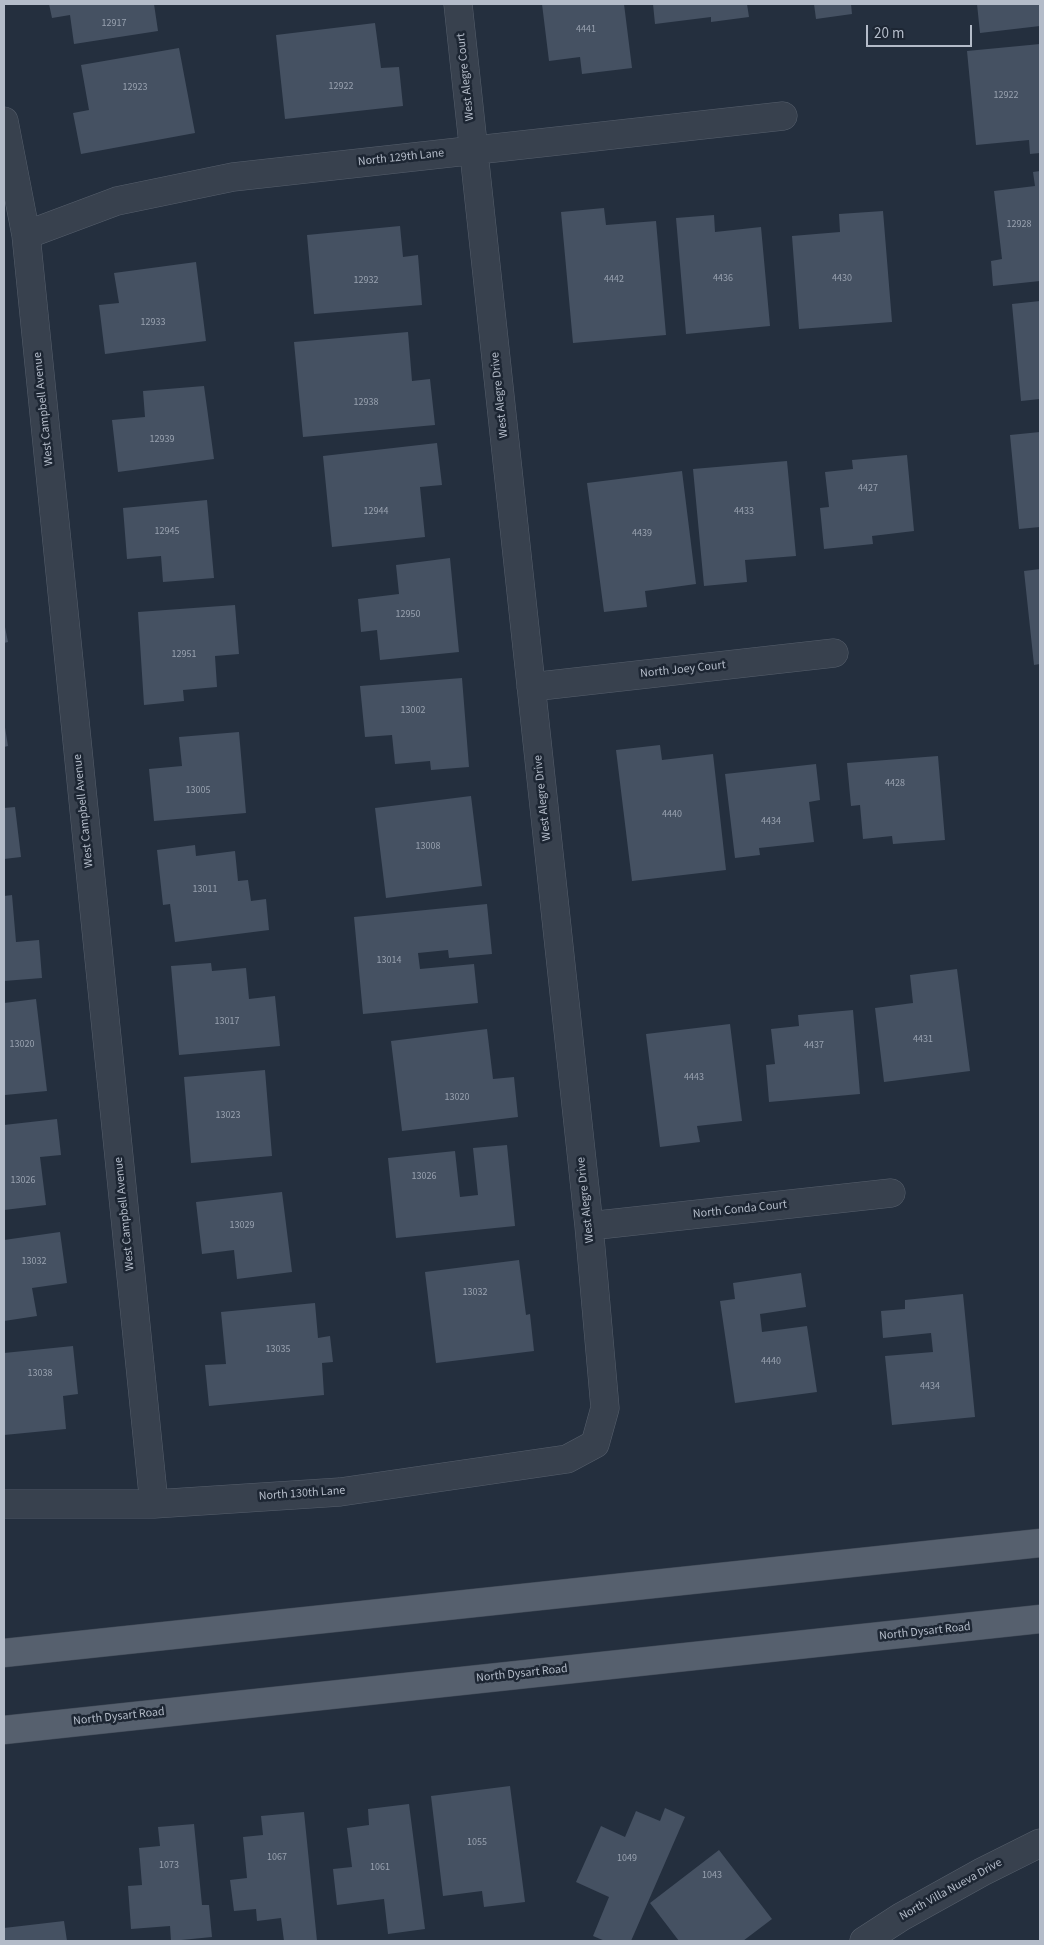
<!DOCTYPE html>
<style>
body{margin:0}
#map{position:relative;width:1044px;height:1945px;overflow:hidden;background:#242f3e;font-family:"Source Sans 3",sans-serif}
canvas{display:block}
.frame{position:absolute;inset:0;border:5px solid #b4bcc9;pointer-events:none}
.scale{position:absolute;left:866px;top:25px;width:106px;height:22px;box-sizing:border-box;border:2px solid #b4bcc9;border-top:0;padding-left:6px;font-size:15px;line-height:18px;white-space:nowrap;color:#b4bcc9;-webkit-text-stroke:4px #1d2633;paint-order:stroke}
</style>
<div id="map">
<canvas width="1044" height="1945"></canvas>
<div class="frame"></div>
<div class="scale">20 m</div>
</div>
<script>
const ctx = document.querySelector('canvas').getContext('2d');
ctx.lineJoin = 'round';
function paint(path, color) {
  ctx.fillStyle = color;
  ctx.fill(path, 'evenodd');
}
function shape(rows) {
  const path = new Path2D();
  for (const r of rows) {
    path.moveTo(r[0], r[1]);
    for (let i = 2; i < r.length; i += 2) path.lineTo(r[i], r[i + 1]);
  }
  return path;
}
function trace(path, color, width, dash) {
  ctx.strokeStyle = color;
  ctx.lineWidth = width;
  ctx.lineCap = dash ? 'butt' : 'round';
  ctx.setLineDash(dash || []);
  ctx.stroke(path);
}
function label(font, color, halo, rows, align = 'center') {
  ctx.font = font + ' "Source Sans 3",sans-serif';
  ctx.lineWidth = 5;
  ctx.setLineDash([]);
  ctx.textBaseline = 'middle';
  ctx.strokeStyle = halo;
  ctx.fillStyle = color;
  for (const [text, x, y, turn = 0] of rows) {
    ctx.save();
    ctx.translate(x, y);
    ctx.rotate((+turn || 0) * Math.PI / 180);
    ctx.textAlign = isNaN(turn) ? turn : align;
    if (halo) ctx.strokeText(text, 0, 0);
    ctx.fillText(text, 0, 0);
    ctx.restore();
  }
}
paint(shape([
 [49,4,154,4,158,31,74,44,70,15,52,18],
 [542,4,624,4,632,68,582,74,580,57,549,61],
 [653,4,747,4,749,17,711,22,711,17,655,24],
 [814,4,851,4,852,14,816,19],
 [977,4,1040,4,1040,26,980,33],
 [375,23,381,68,399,67,403,106,285,119,276,35],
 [1040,44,1040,153,1030,154,1029,140,976,145,967,51],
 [179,48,195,133,81,154,73,113,89,110,81,65],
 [1040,171,1040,281,993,286,991,261,1002,259,994,191,1035,186,1033,172],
 [604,208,606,225,656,221,666,335,573,343,561,212],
 [883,211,892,322,799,329,792,236,840,232,839,214],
 [714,215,715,232,761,227,770,326,686,334,676,218],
 [400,226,403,257,418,255,422,305,314,314,307,235],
 [196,262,206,341,105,354,99,305,119,303,114,273],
 [1040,301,1040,399,1021,401,1012,304],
 [408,332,412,381,430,379,435,425,303,437,294,342],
 [204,386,214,459,118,472,112,420,145,417,143,391],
 [1040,432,1040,527,1019,529,1010,435],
 [437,443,442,485,420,487,425,537,332,547,323,456],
 [907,455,914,531,872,536,873,544,824,549,820,508,829,507,825,472,853,469,852,460],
 [787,461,796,556,745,560,747,582,704,586,693,469],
 [682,471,696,584,645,591,647,607,604,612,587,483],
 [207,500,214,578,163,582,161,556,127,559,123,508],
 [450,558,459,652,380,660,377,630,361,632,358,599,399,594,396,565],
 [1040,569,1040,664,1034,665,1024,571],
 [235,605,239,654,215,656,217,687,183,690,184,701,144,705,138,612],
 [4,622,8,642,4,643],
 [462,678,469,767,431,770,430,761,395,764,392,735,365,737,360,686],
 [4,721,8,746,4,747],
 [239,732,246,813,154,821,149,769,182,766,179,737],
 [660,745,662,760,713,754,726,870,632,881,616,750],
 [938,756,945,840,893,844,892,836,863,839,860,805,851,806,847,763],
 [816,764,820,800,809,802,814,842,759,848,760,855,735,858,725,774],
 [471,796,482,886,386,898,375,808],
 [15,807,21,857,4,859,4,808],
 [195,845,196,856,235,851,238,881,248,880,251,901,266,899,269,930,175,942,170,904,163,905,157,850],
 [12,895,16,942,39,940,42,978,4,981,4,896],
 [487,904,492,954,449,958,448,950,418,953,420,969,474,964,478,1003,363,1014,354,917],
 [211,963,212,971,246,968,249,999,275,996,280,1046,179,1055,171,966],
 [957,969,970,1071,884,1082,875,1008,913,1003,910,975],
 [36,999,47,1091,5,1095,4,1003],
 [853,1010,860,1094,769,1102,766,1065,775,1064,771,1029,799,1026,798,1015],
 [730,1024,742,1121,697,1126,700,1142,660,1147,646,1034],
 [487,1029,493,1079,514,1077,518,1117,402,1131,391,1041],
 [265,1070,272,1156,191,1163,184,1077],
 [57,1119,61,1155,40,1157,46,1205,4,1210,4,1125],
 [507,1145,515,1226,396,1238,388,1158,455,1151,460,1197,478,1195,473,1148],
 [282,1192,292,1272,237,1279,234,1250,202,1254,196,1202],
 [60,1232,67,1283,32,1288,37,1316,4,1321,4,1240],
 [519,1260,526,1315,530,1314,534,1351,436,1363,425,1272],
 [801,1273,806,1307,760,1314,762,1332,807,1326,817,1392,735,1403,720,1301,735,1299,733,1283],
 [963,1294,975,1417,892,1425,885,1356,933,1352,931,1333,883,1338,881,1311,905,1309,905,1300],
 [315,1303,318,1338,330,1336,333,1362,322,1363,324,1395,209,1406,205,1365,226,1364,221,1312],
 [73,1346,78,1394,63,1396,66,1429,4,1435,4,1353],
 [510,1786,525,1902,484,1907,482,1891,443,1896,431,1796],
 [409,1804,425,1929,388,1934,384,1899,337,1905,333,1869,352,1867,347,1828,369,1825,368,1809],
 [665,1808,685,1817,631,1941,605,1941,593,1936,609,1897,576,1882,601,1826,625,1837,636,1811,660,1821],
 [304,1812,317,1941,284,1941,281,1918,257,1921,256,1909,234,1911,230,1880,247,1878,243,1837,263,1835,261,1816],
 [194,1824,202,1905,209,1905,212,1937,171,1941,170,1926,131,1929,128,1886,142,1885,139,1848,160,1846,158,1827],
 [719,1850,772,1919,743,1941,679,1941,650,1903],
 [64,1921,67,1941,4,1941,4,1928]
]), '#455162');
const minor = shape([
 [4,121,26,235,154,1504],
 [26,235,117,201,233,177,783,116],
 [531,687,834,653],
 [589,1226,891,1193],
 [4,1504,154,1504,340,1492,567,1459,595,1444,605,1408,589,1226,458,4],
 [864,1941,901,1917,982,1872,1040,1843]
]);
const primary = shape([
 [4,1653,1040,1543],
 [4,1730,1040,1619]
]);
trace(minor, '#565f6c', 29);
trace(primary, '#414a57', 29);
trace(minor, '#38414e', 28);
trace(primary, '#56606e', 28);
label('10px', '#98a1af', null, [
 ["12917",114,24],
 ["4441",586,30],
 ["12922",341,87],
 ["12923",135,88],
 ["12922",1006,96],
 ["12928",1019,225],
 ["4436",723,279],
 ["4430",842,279],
 ["4442",614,280],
 ["12932",366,281],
 ["12933",153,323],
 ["12938",366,403],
 ["12939",162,440],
 ["4427",868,489],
 ["12944",376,512],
 ["4433",744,512],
 ["12945",167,532],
 ["4439",642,534],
 ["12950",408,615],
 ["12951",184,655],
 ["13002",413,711],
 ["4428",895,784],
 ["13005",198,791],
 ["4440",672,815],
 ["4434",771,822],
 ["13008",428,847],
 ["13011",205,890],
 ["13014",389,961],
 ["13017",227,1022],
 ["4431",923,1040],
 ["13020",22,1045],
 ["4437",814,1046],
 ["4443",694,1078],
 ["13020",457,1098],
 ["13023",228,1116],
 ["13026",424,1177],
 ["13026",23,1181],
 ["13029",242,1226],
 ["13032",34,1262],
 ["13032",475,1293],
 ["13035",278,1350],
 ["4440",771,1362],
 ["13038",40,1374],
 ["4434",930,1387],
 ["1055",477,1843],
 ["1067",277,1858],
 ["1049",627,1859],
 ["1073",169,1866],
 ["1061",380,1868],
 ["1043",712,1876]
]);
label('12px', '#b4bcc9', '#1d2633', [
 ["West Alegre Court",466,77,-96],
 ["North 129th Lane",401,158,-6],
 ["West Alegre Drive",500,395,-96],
 ["West Campbell Avenue",44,409,-96],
 ["North Joey Court",683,670,-6],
 ["West Alegre Drive",543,798,-96],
 ["West Campbell Avenue",84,811,-96],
 ["West Alegre Drive",586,1200,-96],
 ["North Conda Court",740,1210,-6],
 ["West Campbell Avenue",125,1214,-96],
 ["North 130th Lane",302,1494,-4],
 ["North Dysart Road",925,1632,-6],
 ["North Dysart Road",522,1674,-6],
 ["North Dysart Road",119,1717,-6],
 ["North Villa Nueva Drive",951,1890,-29]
]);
</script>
